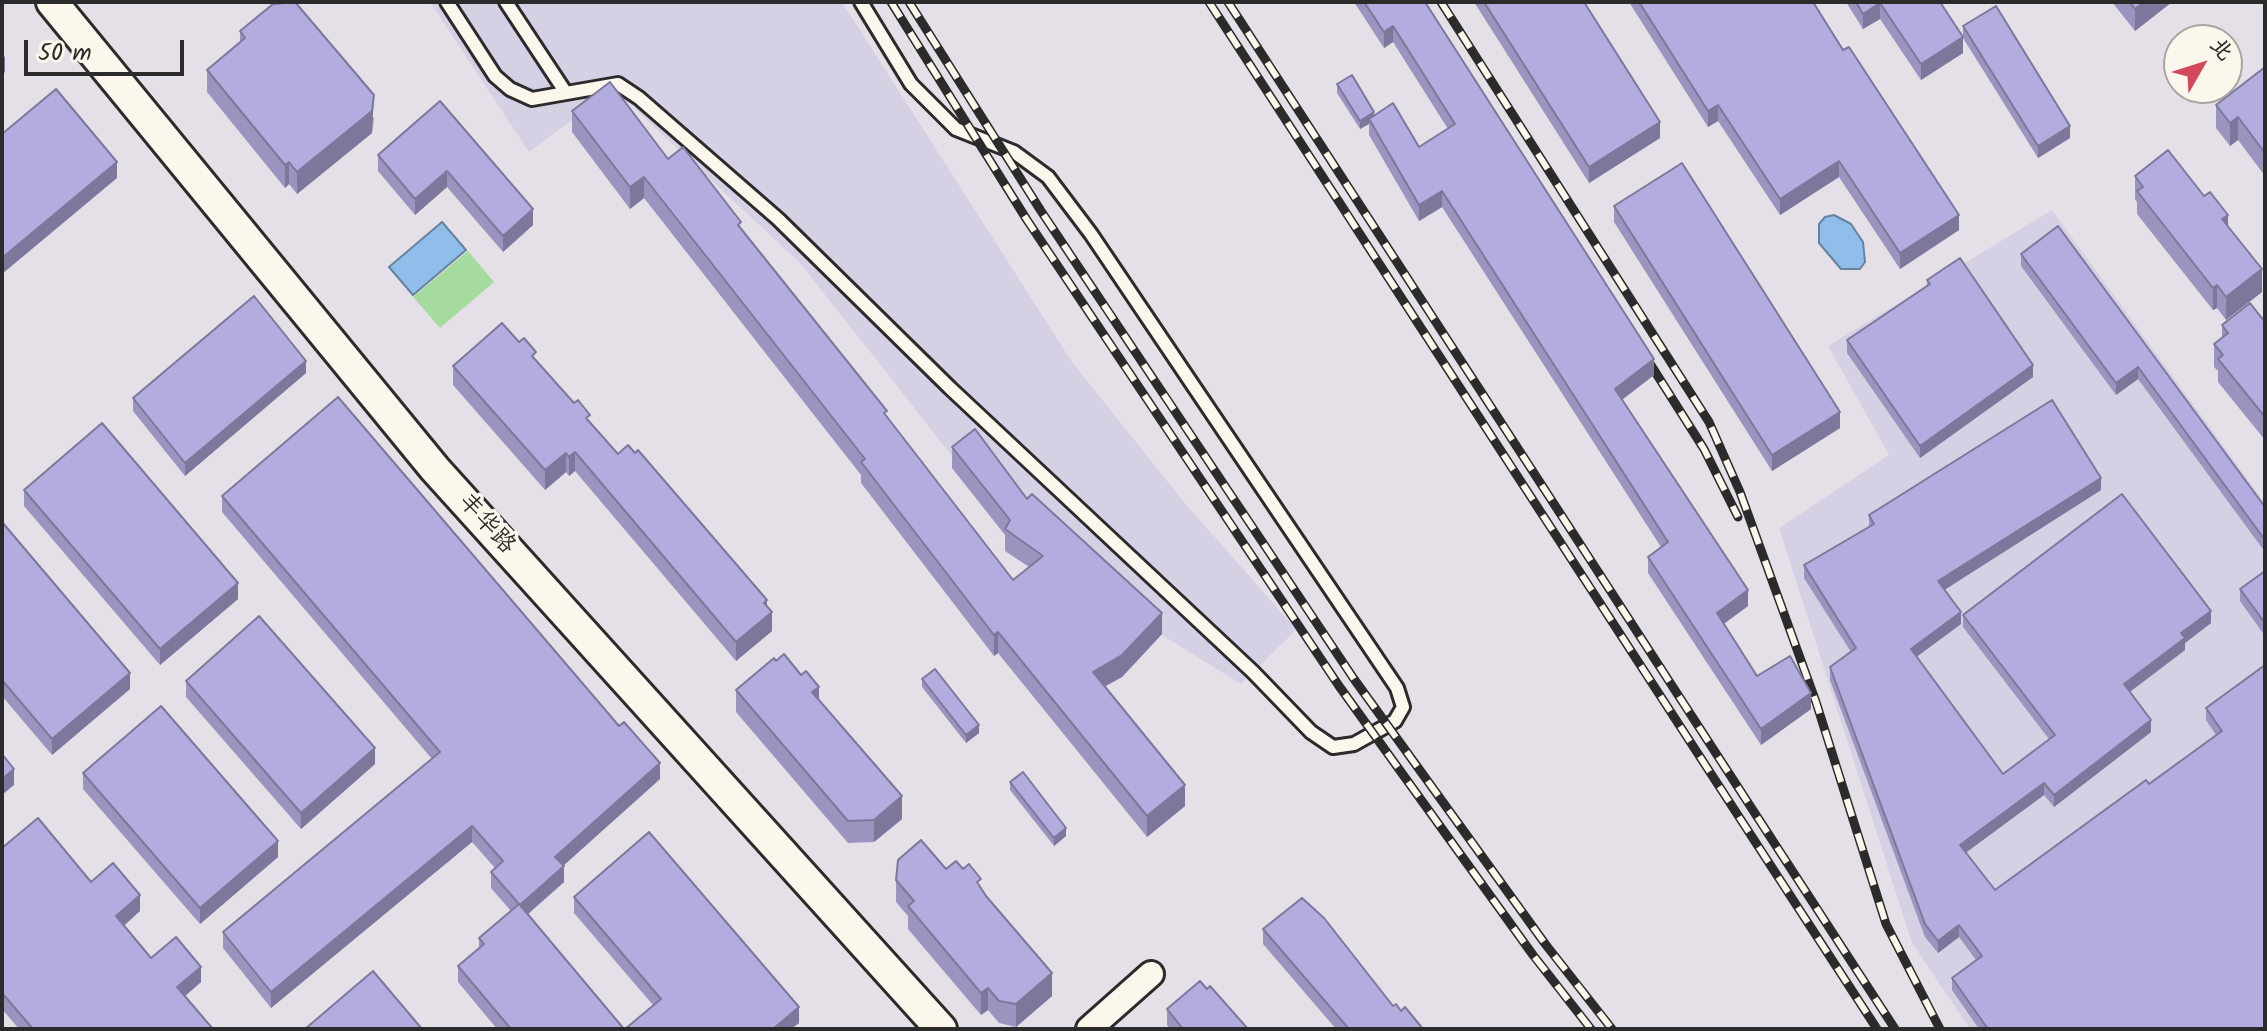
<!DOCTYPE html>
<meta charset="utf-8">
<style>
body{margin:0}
#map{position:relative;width:2267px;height:1031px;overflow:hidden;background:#e5e0e8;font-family:Kalam,"LXGW WenKai TC",sans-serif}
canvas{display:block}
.frame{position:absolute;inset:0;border:4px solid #2b2b2b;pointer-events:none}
.north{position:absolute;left:2163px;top:24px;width:80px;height:80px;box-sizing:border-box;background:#fbf7ec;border:2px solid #a8a59f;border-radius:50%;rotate:51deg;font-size:22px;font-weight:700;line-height:32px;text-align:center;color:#2b2b2b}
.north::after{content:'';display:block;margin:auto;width:28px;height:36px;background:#d1495b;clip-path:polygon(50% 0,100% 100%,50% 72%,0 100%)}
.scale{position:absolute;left:24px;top:40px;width:160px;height:36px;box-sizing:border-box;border:4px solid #2b2b2b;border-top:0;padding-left:10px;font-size:24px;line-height:28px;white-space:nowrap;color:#2b2b2b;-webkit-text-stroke:6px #fbf7ec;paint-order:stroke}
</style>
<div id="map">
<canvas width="2267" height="1031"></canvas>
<div class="frame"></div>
<div class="north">北</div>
<div class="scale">50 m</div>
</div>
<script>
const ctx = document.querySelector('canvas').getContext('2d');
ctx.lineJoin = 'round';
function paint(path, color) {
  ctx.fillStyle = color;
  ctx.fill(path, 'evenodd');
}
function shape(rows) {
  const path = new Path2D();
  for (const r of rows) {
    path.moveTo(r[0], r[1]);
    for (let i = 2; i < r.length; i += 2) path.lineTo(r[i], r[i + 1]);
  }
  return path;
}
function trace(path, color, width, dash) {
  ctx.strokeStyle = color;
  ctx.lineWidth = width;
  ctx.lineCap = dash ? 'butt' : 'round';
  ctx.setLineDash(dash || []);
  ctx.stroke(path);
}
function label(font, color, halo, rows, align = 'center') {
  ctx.font = font + ' Kalam,"LXGW WenKai TC",sans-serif';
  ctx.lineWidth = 7;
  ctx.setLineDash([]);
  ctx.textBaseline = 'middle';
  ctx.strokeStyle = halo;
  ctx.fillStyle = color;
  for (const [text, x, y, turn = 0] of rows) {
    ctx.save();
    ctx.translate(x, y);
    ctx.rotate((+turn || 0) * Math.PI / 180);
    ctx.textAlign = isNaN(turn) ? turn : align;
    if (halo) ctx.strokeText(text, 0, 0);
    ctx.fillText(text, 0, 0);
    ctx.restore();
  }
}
paint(shape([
 [430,2,842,2,1072,362,1183,501,1296,629,1293,633,1241,684,1165,637,1031,510,956,461,800,263,620,95,603,97,529,152],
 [2052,210,2265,503,2265,1029,1970,1029,1912,943,1779,528,1889,455,1828,346]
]), '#d6d0e5');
paint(shape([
 [468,251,494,282,440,328,413,297]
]), '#a5db9e');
const water = shape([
 [1834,215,1851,224,1863,242,1865,262,1860,269,1841,269,1819,243,1819,224,1825,217,1834,215],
 [442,222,466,250,413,295,389,267,442,222]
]);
paint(water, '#8ebee9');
trace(water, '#66839d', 2);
const service = shape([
 [447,2,495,76,510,89,532,99,618,84,639,98,778,219,950,388,1253,672,1311,732,1333,747,1354,744,1395,721,1403,707,1397,688,1091,234,1048,177,1014,152,956,129,911,84,861,2],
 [506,2,566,93]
]);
const minor = shape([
 [1089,1029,1151,974]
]);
const tertiary = shape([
 [52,2,435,469,941,1029]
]);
trace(service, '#2b2b2b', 18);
trace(minor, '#2b2b2b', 30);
trace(tertiary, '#2b2b2b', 36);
trace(service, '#fbf7ec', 12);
trace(minor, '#fbf7ec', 24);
trace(tertiary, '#fbf7ec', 30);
const rail = shape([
 [891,2,1027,220,1339,686,1533,955,1591,1029],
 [909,2,1041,211,1354,679,1546,945,1612,1029],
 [1209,2,1877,1029],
 [1228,2,1895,1029],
 [1441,2,1709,422,1740,492,1816,702,1886,924,1940,1029],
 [1642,351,1704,449,1738,517]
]);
trace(rail, '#2b2b2b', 9);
trace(rail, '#fbf7ec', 6, [18]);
paint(shape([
 [1354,2,1425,2,1654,375,1622,400,1748,606,1724,623,1757,676,1811,709,1761,745,1648,573,1648,557,1661,547,1442,207,1419,221,1369,135,1369,124,1360,129,1337,93,1337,84,1374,115,1419,147,1448,129,1393,42,1384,48],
 [1474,2,1584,2,1660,138,1589,183],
 [1629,2,1813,2,1959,230,1900,269,1839,177,1780,215,1718,121,1708,127],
 [1846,2,1940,2,1963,53,1921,80,1880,19,1863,29],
 [2112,2,2172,2,2135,31],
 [1963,26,2070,138,2038,158,1963,38],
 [240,31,374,118,372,133,297,194,289,184,285,188,207,92,207,70,240,43],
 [2265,67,2265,176,2238,140,2230,146,2216,128,2216,105],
 [440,101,533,225,503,252,447,187,415,215,378,171,378,155],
 [572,111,668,159,741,228,1013,580,1029,567,1005,551,1005,535,952,468,952,447,1027,499,1162,634,1122,677,1105,686,1185,806,1147,837,998,653,994,656,861,483,861,475,644,198,630,209,572,132],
 [2135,176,2228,226,2262,292,2226,320,2217,308,2213,310,2137,214,2137,202,2135,199],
 [1614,206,1840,428,1772,471,1614,222],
 [2058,226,2265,507,2265,552,2138,379,2116,395,2021,266,2021,254],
 [1927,280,2033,377,1920,458,1847,353,1847,340,1927,285],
 [2265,322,2265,440,2218,382,2218,371,2214,367,2214,344,2222,337,2222,325],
 [519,342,536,360,618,454,767,607,772,631,736,661,575,471,569,476,566,472,545,490,453,385,453,366],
 [306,373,185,476,133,411,133,398],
 [24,490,238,599,160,665,24,506],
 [2101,490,1944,590,1961,624,1916,657,2003,774,2049,739,1963,627,1963,615,2211,623,2185,643,2185,650,2130,692,2151,732,2054,807,2044,795,1966,852,1995,890,2149,784,2216,735,2206,720,2206,708,2265,665,2265,1029,1979,1029,1952,990,1952,978,1976,960,1959,937,1938,953,1925,937,1830,680,1830,667,1851,652,1804,578,1804,565,1869,527,1869,515],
 [222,496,660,779,563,866,564,882,528,914,624,1029,497,1029,458,982,458,966,479,949,479,938,511,911,491,888,491,872,495,868,472,842,271,1008,223,948,223,932,432,759,222,512],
 [2,522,130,689,52,755,2,696],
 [2265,571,2265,636,2240,601,2240,589],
 [922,679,979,733,966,743,922,687],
 [186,681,375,764,301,829,186,697],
 [736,690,819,700,902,819,874,842,848,843,736,712],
 [83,773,278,857,200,924,83,789],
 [1010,782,1066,836,1054,846,1010,790],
 [2,848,91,882,140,911,124,926,151,958,201,982,185,996,213,1029,19,1029,2,1009],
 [946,869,981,888,1052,996,1016,1027,999,1023,988,1010,981,1015,908,929,908,916,896,902,896,880],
 [574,897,799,1023,791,1029,625,1029,653,1005,574,913],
 [1263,929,1401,1011,1423,1029,1336,1029,1263,944],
 [1207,989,1248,1029,1170,1029,1167,1025,1167,1009]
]), '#9a94bf');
paint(shape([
 [2144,2,2172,2,2135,31,2135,9],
 [1880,3,1880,19,1863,29,1863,14],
 [1393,26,1393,42,1384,48,1384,32],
 [1963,37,1963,53,1921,80,1921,64],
 [5,56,5,72,2,75,2,59],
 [374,95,372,133,297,194,297,172],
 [1718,105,1718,121,1708,127,1708,111],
 [1374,112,1374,120,1369,119,1369,124,1360,129,1360,121],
 [2238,117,2238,140,2230,146,2230,123],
 [1660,122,1660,138,1589,183,1589,167],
 [2070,126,2070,138,2038,158,2038,146],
 [1839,161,1839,177,1780,215,1780,199],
 [117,162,117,178,2,274,2,258],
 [289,162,289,184,285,188,285,165],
 [447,171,447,187,415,215,415,199],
 [644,177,644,198,630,209,630,187],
 [1442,191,1442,207,1419,221,1419,205],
 [533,209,533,225,503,252,503,236],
 [1959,215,1959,230,1900,269,1900,253],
 [2228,215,2228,237,2222,219],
 [2262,269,2262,292,2226,320,2226,297],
 [2217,285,2217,308,2213,310,2213,288],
 [1654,359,1654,375,1615,405,1615,389],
 [306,361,306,373,185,476,185,463],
 [2033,365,2033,377,1920,458,1920,446],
 [2138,367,2138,379,2116,395,2116,383],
 [1840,412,1840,428,1772,471,1772,455],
 [575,452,575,471,569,476,569,457],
 [566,453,566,472,545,490,545,470],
 [2101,478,2101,490,1938,594,1938,581],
 [238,583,238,599,160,665,160,649],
 [1748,590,1748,606,1717,629,1717,613],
 [767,600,767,616,772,612,772,631,736,661,736,642,764,603],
 [2211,611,2211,623,2185,643,2185,650,2124,696,2124,684,2181,633],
 [1961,612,1961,624,1911,661,1911,649],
 [1162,613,1162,634,1122,677,1093,693,1093,672],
 [998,632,998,653,994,656,994,635],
 [130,673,130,689,52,755,52,739],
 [819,687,819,709,812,692],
 [1811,693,1811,709,1761,745,1761,729],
 [2151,720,2151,732,2054,807,2054,795],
 [979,725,979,733,966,743,966,735],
 [375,748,375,764,301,829,301,813],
 [660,763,660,779,555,873,555,857],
 [14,769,14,785,2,795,2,779],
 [2044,783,2044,795,1960,857,1960,845],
 [1185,785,1185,806,1147,837,1147,816],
 [902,796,902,819,874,842,874,820],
 [472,826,472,842,271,1008,271,992],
 [1066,828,1066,836,1054,846,1054,838],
 [278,841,278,857,200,924,200,908],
 [564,866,564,882,520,921,520,905],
 [140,895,140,911,116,932,116,916],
 [1959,925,1959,937,1938,953,1938,941],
 [201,967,201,982,177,1003,177,987],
 [1052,973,1052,996,1016,1027,1016,1004],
 [988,988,988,1010,981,1015,981,993],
 [799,1007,799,1023,791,1029,773,1029]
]), '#7d789b');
const building = shape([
 [295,2,374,95,372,111,297,172,289,162,285,165,207,70,245,38,240,31,273,4,295,2],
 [1364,2,1425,2,1654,359,1615,389,1748,590,1717,613,1757,676,1790,656,1811,693,1761,729,1648,557,1668,542,1442,191,1419,205,1369,119,1393,103,1419,147,1455,124,1393,26,1384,32,1364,2],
 [1484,2,1584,2,1660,122,1589,167,1484,2],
 [1639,2,1813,2,1843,50,1849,47,1959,215,1900,253,1839,161,1780,199,1718,105,1708,111,1639,2],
 [1856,2,1940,2,1963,37,1921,64,1880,3,1863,14,1856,2],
 [2130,2,2144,2,2135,9,2130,2],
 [1996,6,2070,126,2038,146,1963,26,1996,6],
 [2265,67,2265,153,2238,117,2230,123,2216,105,2265,67],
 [1352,75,1374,112,1360,121,1337,84,1352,75],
 [610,82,668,159,683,147,741,222,738,225,887,411,884,413,1013,580,1043,556,1005,529,1010,520,952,447,975,429,1027,499,1032,494,1162,613,1122,655,1093,672,1185,785,1147,816,998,632,994,635,861,462,865,459,644,177,630,187,572,111,610,82],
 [56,89,117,162,2,258,2,134,56,89],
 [440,101,533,209,503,236,447,171,415,199,378,155,440,101],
 [2168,150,2204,196,2210,192,2228,215,2222,219,2262,269,2226,297,2217,285,2213,288,2137,191,2143,187,2135,176,2168,150],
 [1682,163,1840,412,1772,455,1614,206,1682,163],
 [2058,226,2265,507,2265,540,2138,367,2116,383,2021,254,2058,226],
 [1960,258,2033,365,1920,446,1847,340,1930,284,1927,280,1960,258],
 [254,296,306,361,185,463,133,398,254,296],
 [2250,303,2265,322,2265,417,2218,359,2223,355,2214,344,2228,333,2222,325,2250,303],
 [502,323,519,342,524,338,536,352,532,356,574,403,578,400,590,415,586,418,618,454,628,445,635,453,638,450,767,600,764,603,772,612,736,642,575,452,569,457,566,453,545,470,453,366,502,323],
 [338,397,619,726,624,722,660,763,555,857,564,866,520,905,624,1029,511,1029,458,966,484,944,479,938,519,904,491,872,503,861,472,826,271,992,223,932,440,752,222,496,338,397],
 [2052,400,2101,478,1938,581,1961,612,1911,649,2003,774,2055,735,1963,615,2122,494,2211,611,2181,633,2185,638,2124,684,2151,720,2054,795,2044,783,1960,845,1995,890,2146,780,2149,784,2222,731,2206,708,2265,665,2265,1029,1988,1029,1952,978,1982,956,1959,925,1938,941,1925,924,1830,667,1856,648,1804,565,1874,524,1869,515,2052,400],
 [102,423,238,583,160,649,24,490,102,423],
 [2,522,130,673,52,739,2,680,2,522],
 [2265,571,2265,623,2240,589,2265,571],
 [259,616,375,748,301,813,186,681,259,616],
 [784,654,801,675,806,671,819,687,812,692,902,796,874,820,848,821,736,690,774,658,776,661,784,654],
 [935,669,979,725,966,735,922,679,935,669],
 [161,706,278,841,200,908,83,773,161,706],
 [2,754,14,769,2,779,2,754],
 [1023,772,1066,828,1054,838,1010,782,1023,772],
 [38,818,91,882,113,863,140,895,116,916,151,958,176,937,201,967,177,987,213,1029,33,1029,2,993,2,848,38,818],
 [649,832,799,1007,773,1029,625,1029,661,999,574,897,649,832],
 [921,840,946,869,956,861,963,869,969,864,981,879,977,882,986,896,1052,973,1016,1004,999,1001,988,988,981,993,908,906,914,901,896,880,898,860,921,840],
 [1302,898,1324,918,1393,1006,1396,1004,1401,1011,1405,1007,1423,1029,1349,1029,1263,929,1302,898],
 [373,971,422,1029,305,1029,373,971],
 [1200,981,1207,989,1210,986,1248,1029,1183,1029,1167,1009,1200,981]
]);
paint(building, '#b3acde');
trace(building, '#7d789b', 2);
label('24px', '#2b2b2b', '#fbf7ec', [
 ["丰华路",485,525,48]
]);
</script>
